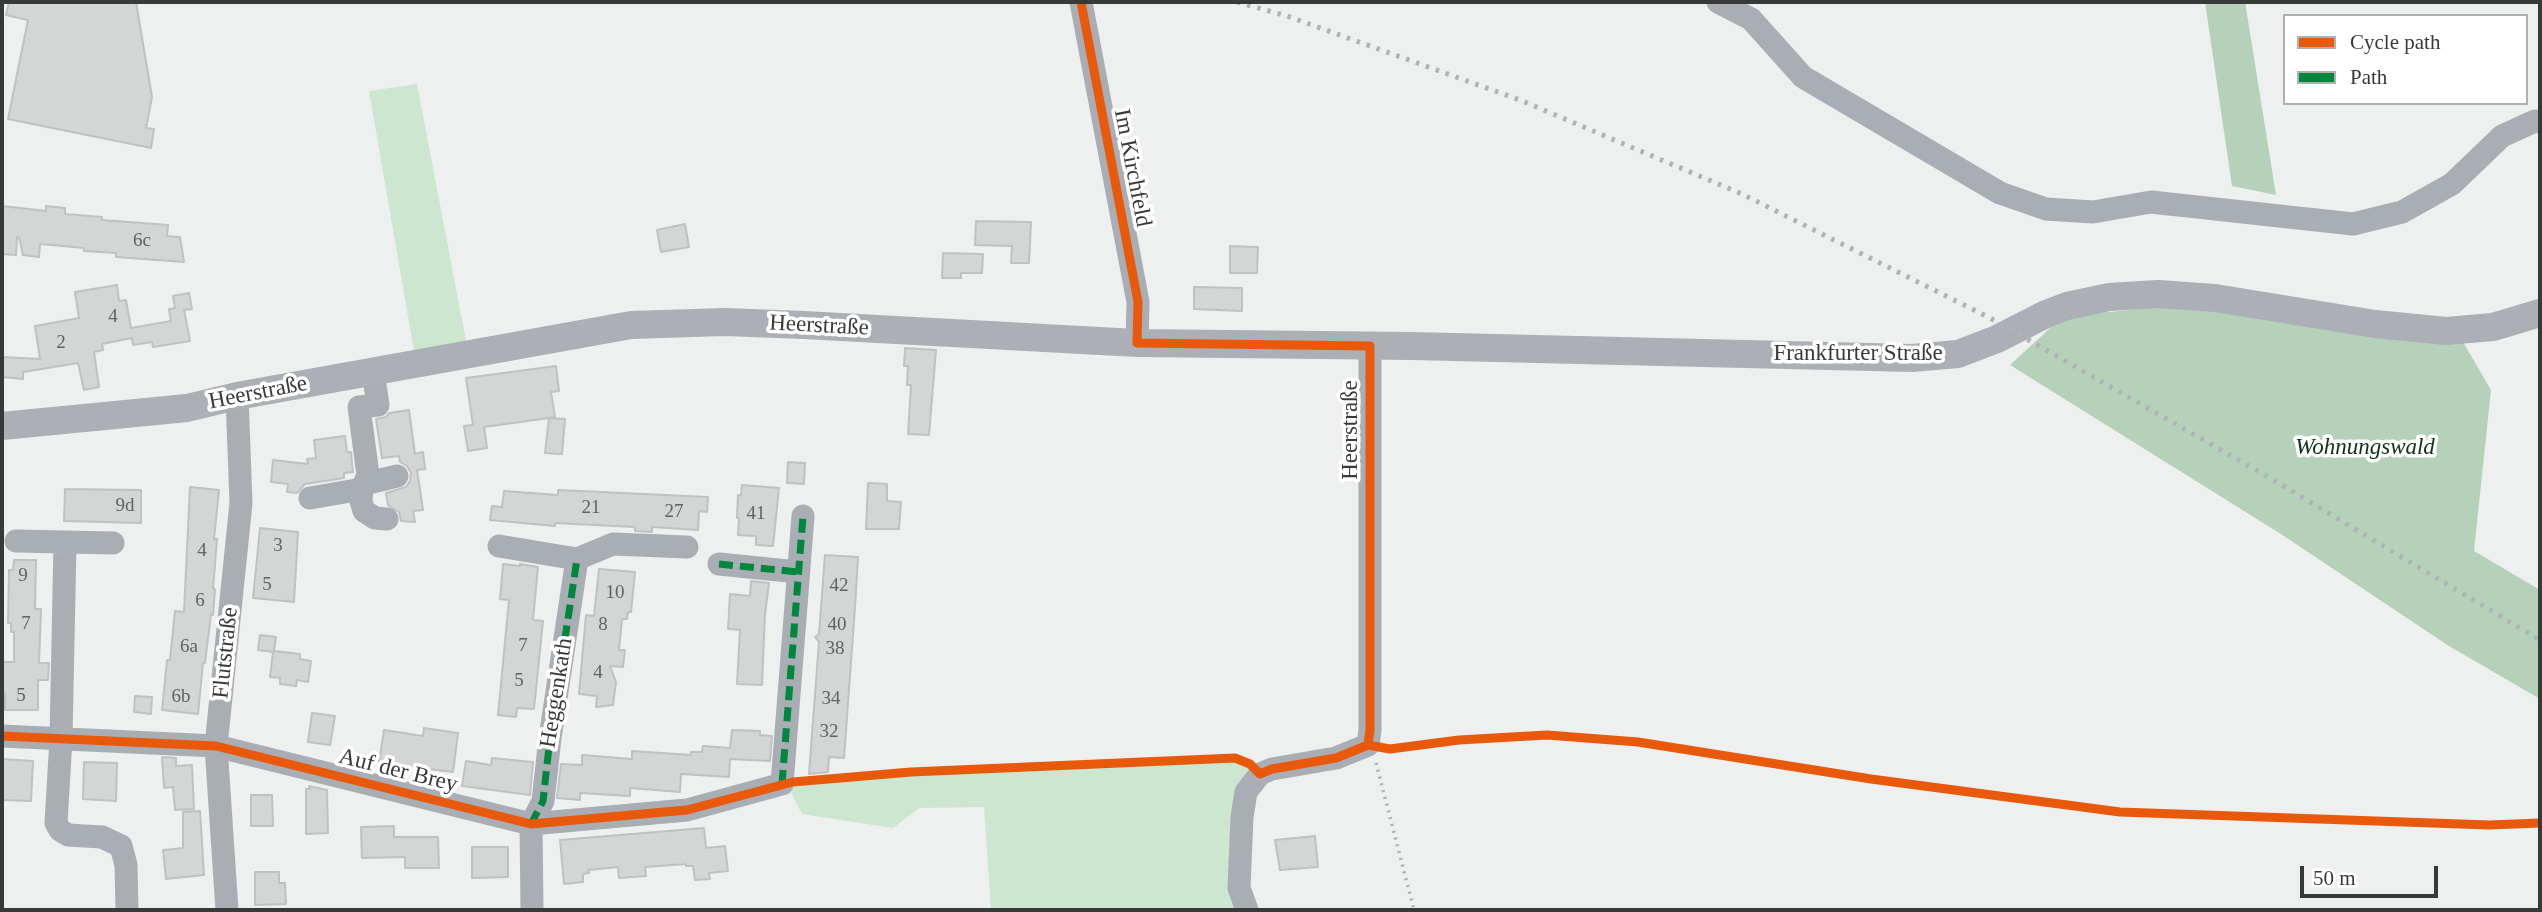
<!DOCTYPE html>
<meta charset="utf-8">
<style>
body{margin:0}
#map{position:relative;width:2542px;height:912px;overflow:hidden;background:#eeefef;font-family:"Times New Roman",serif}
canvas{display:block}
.frame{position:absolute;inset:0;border:4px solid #383939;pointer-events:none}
.legend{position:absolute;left:2283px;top:14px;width:245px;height:91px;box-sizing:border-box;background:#fff;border:2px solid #afb0b0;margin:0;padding:9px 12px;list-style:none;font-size:21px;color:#383939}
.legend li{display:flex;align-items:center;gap:14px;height:35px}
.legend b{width:35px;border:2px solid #afb0b0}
.scale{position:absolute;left:2300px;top:866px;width:138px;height:32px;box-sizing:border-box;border:4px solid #383939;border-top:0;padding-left:9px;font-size:21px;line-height:24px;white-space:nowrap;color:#383939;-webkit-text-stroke:5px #fff;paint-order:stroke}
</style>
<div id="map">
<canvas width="2542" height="912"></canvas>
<div class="frame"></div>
<ul class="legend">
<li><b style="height:9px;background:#e8590c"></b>Cycle path</li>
<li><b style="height:9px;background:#00873e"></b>Path</li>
</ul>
<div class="scale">50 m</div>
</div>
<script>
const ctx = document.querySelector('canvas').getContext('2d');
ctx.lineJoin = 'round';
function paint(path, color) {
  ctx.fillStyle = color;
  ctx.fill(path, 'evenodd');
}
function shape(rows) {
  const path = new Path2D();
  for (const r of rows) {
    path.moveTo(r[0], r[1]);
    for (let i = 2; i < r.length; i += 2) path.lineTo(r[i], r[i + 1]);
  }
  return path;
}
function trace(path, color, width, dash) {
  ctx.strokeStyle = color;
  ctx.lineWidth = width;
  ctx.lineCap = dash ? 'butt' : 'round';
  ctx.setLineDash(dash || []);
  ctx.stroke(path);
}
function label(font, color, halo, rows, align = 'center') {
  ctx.font = font + ' "Times New Roman",serif';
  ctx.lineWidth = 7;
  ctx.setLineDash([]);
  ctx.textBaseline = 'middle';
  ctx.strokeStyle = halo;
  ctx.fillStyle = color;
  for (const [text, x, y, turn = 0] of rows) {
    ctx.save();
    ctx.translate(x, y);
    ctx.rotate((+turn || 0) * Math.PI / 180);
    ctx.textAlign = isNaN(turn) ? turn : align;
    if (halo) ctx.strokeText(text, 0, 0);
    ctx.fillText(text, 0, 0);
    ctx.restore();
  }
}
paint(shape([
 [417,84,466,341,414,351,369,91],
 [1234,760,1248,766,1257,775,1237,910,991,910,984,807,919,808,893,828,802,814,791,793,794,785,911,776]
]), '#cce6cf');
paint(shape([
 [2205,2,2245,2,2276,195,2232,186],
 [2202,302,2463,342,2491,390,2474,551,2540,590,2540,699,2449,646,2284,536,2010,365,2062,317]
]), '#b5d1b9');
const building = shape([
 [9,2,136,2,152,97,146,128,154,129,151,148,8,119,28,20,6,15,9,2],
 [2,206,46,211,46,206,65,208,65,214,102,217,102,220,168,225,167,236,180,237,184,262,116,257,116,253,84,251,84,248,40,244,39,257,23,255,19,237,17,237,16,255,2,254,2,206],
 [976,221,1031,222,1029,263,1011,263,1012,246,975,245,976,221],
 [685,224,689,247,661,252,657,230,685,224],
 [1230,246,1258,247,1257,273,1230,273,1230,246],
 [943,253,983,254,982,273,961,273,961,278,942,278,943,253],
 [117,285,119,301,126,300,131,328,171,321,169,309,175,308,173,296,189,293,192,309,184,310,190,341,153,347,152,342,133,345,132,338,102,344,103,350,94,352,99,387,84,390,78,363,23,372,23,379,2,377,2,357,40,359,35,326,79,318,75,292,117,285],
 [1194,287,1242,288,1242,311,1194,309,1194,287],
 [905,348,936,350,929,435,908,434,911,385,907,385,908,366,904,366,905,348],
 [556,366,559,391,551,392,555,417,549,418,565,419,562,454,545,453,549,418,484,427,487,448,468,451,464,426,473,425,466,378,556,366],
 [409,410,415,454,423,452,425,469,417,470,423,510,413,511,415,522,401,521,399,512,388,505,386,493,406,487,410,481,411,473,407,466,400,462,399,456,382,458,376,419,386,417,389,413,409,410],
 [345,436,347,452,351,452,353,472,344,473,344,478,305,484,297,493,287,492,288,484,271,482,273,460,308,464,307,459,316,458,314,440,345,436],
 [788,462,805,463,804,484,787,483,788,462],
 [868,483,887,484,887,501,901,502,899,529,866,529,868,483],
 [742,485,779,488,773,546,756,545,756,536,738,535,739,518,737,518,738,495,741,495,742,485],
 [190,487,219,490,214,539,217,539,213,589,215,589,213,615,211,614,205,663,203,663,198,714,162,710,167,660,170,660,175,611,184,612,190,487],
 [65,489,141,490,141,523,64,521,65,489],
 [558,490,708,497,707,512,699,511,698,530,652,527,652,532,635,531,635,527,555,523,555,526,490,520,492,506,502,507,504,491,558,495,558,490],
 [260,528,298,532,294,602,253,598,260,528],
 [825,555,858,557,855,607,844,758,829,757,828,772,809,774,819,642,815,637,819,634,825,555],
 [14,560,36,560,35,609,41,609,39,663,49,663,48,680,38,680,38,710,5,710,5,693,2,693,2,662,14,662,14,632,11,632,11,623,8,623,9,570,13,570,14,560],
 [503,564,520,566,520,564,538,567,533,620,543,621,534,709,517,708,516,717,498,715,509,600,500,599,503,564],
 [599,569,635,572,631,612,628,612,627,619,622,619,619,650,625,650,623,667,610,666,616,682,613,705,596,707,597,696,579,694,586,615,594,616,599,569],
 [751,581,769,583,765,614,762,685,737,684,740,630,728,629,730,594,750,596,751,581],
 [260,635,276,637,274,651,300,654,300,659,311,661,308,682,297,680,296,686,280,684,280,678,270,677,273,652,258,650,260,635],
 [135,696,152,697,151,714,134,712,135,696],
 [312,713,335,716,330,745,308,742,312,713],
 [424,728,458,733,453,772,379,763,384,730,423,736,424,728],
 [732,730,760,731,760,735,772,736,770,761,730,759,729,777,681,774,680,792,630,788,630,796,580,793,580,800,557,798,561,764,582,765,582,755,632,759,632,751,691,755,691,752,702,752,703,746,730,748,732,730],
 [162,757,176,758,176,766,192,765,194,809,175,810,173,787,164,788,162,757],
 [492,758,533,762,530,795,462,786,466,761,491,765,492,758],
 [2,759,33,761,31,801,2,800,2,759],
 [84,762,117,763,116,801,83,799,84,762],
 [309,786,327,790,328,833,306,834,306,789,310,789,309,786],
 [251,795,272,795,273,826,251,826,251,795],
 [200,811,204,875,166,879,163,850,183,848,183,812,200,811],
 [394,826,394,837,438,837,439,868,405,868,405,857,362,858,361,827,394,826],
 [704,828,706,848,725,846,728,871,709,873,710,879,695,880,693,866,686,866,686,864,645,867,646,876,619,878,618,867,588,870,589,873,583,874,583,882,564,884,560,840,704,828],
 [1315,836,1318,867,1280,870,1275,840,1315,836],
 [472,847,508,847,508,877,472,878,472,847],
 [255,872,279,872,279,883,285,883,286,904,255,905,255,872]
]);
paint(building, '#d4d5d5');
trace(building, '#c0c1c1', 2);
trace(shape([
 [1376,763,1414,910]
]), '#adb0b4', 3.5, [2, 5]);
trace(shape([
 [1081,2,1138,302,1137,343],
 [1718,2,1751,19,1803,77,2000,193,2046,209,2093,212,2151,202,2353,224,2402,212,2452,184,2502,136,2535,121,2540,122],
 [364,484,397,476],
 [362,489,361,501,364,511,375,518,387,519],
 [310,498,362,489,368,475,359,407,378,405,373,372],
 [16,541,113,543],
 [65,543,61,739,56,823,60,830,68,835,102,837,121,846,126,865,127,910],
 [499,546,577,559,613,544,687,547],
 [719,564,798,572],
 [2,736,216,746,531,824,687,810,782,784,803,516],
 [227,910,216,746,241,503,237,396],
 [532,910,531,824,543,801,550,738,577,559],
 [1247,910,1239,888,1242,817,1246,792,1260,774,1272,769,1336,758,1368,745,1370,730,1370,346]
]), '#a9adb4', 23);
trace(shape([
 [2,426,187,408,237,396,631,325,725,322,804,325,1137,343,1412,346,1912,358,1958,354,1997,339,2046,314,2067,306,2109,297,2158,294,2215,298,2375,324,2446,331,2493,327,2540,313]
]), '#acafb6', 28);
trace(shape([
 [1237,2,1287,16,1520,100,1742,194,1990,318,2270,478,2540,640]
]), '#b0b3b6', 5, [3.5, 7]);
trace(shape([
 [719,564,798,572],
 [782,784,803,516],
 [531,824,543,801,550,738,577,559]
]), '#00873e', 7, [14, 7]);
trace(shape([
 [1081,2,1138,302,1137,343,1370,346,1370,730,1368,745],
 [2,736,216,746,531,824,687,810,793,782,911,772,1235,758,1250,764,1260,774,1272,769,1336,758,1368,745,1390,749,1459,740,1547,735,1638,742,1871,779,2120,812,2489,825,2540,823]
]), '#e8590c', 9);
label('19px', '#616262', null, [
 ["6c",142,241],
 ["4",113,317],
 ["2",61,343],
 ["9d",125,506],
 ["21",591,508],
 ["27",674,512],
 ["41",756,514],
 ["3",278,546],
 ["4",202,551],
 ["9",23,576],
 ["5",267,585],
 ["42",839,586],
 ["10",615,593],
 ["6",200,601],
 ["7",26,624],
 ["8",603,625],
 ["40",837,625],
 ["7",523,646],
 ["6a",189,647],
 ["38",835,649],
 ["4",598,673],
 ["5",519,681],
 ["5",21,696],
 ["6b",181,697],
 ["34",831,699],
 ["32",829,732]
]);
label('23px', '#383939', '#fff', [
 ["Im Kirchfeld",1132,168,79],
 ["Heerstraße",819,326,3],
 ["Frankfurter Straße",1858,354],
 ["Heerstraße",258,393,-11],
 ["Heerstraße",1351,430,-90],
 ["Flutstraße",226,653,-84],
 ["Heggenkath",557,693,-81],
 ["Auf der Brey",398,771,14]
]);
label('italic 23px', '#0d3214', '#fff', [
 ["Wohnungswald",2365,448]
]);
</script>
